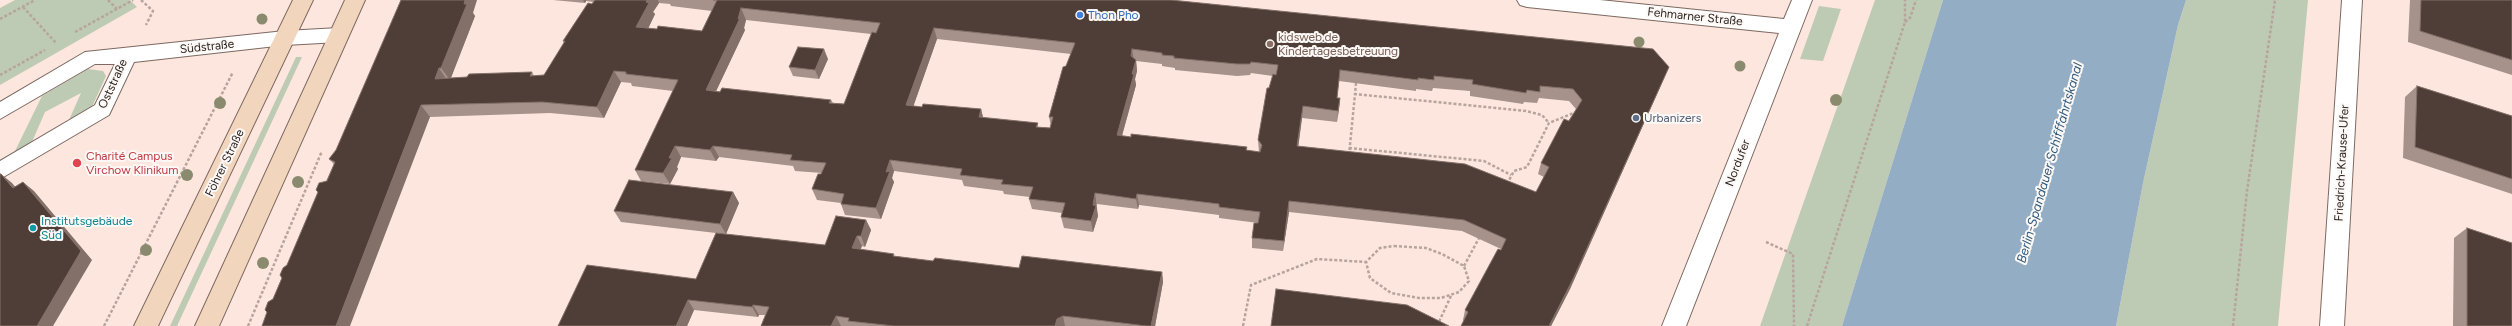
<!DOCTYPE html>
<meta charset="utf-8">
<style>
body{margin:0}
canvas{display:block;background:#fde6dd}
</style>
<canvas width="2512" height="326"></canvas>
<script>
const ctx = document.querySelector('canvas').getContext('2d');
ctx.lineJoin = 'round';
function paint(path, color) {
  ctx.fillStyle = color;
  ctx.fill(path, 'evenodd');
}
function shape(rows) {
  const path = new Path2D();
  for (const r of rows) {
    path.moveTo(r[0], r[1]);
    for (let i = 2; i < r.length; i += 2) path.lineTo(r[i], r[i + 1]);
  }
  return path;
}
function trace(path, color, width, dash) {
  ctx.strokeStyle = color;
  ctx.lineWidth = width;
  ctx.lineCap = dash ? 'butt' : 'round';
  ctx.setLineDash(dash || []);
  ctx.stroke(path);
}
function label(font, color, halo, rows, align = 'center') {
  ctx.font = font + ' Figtree,sans-serif';
  ctx.lineWidth = 4;
  ctx.setLineDash([]);
  ctx.textBaseline = 'middle';
  ctx.strokeStyle = halo;
  ctx.fillStyle = color;
  for (const [text, x, y, turn = 0] of rows) {
    ctx.save();
    ctx.translate(x, y);
    ctx.rotate((+turn || 0) * Math.PI / 180);
    ctx.textAlign = isNaN(turn) ? turn : align;
    if (halo) ctx.strokeText(text, 0, 0);
    ctx.fillText(text, 0, 0);
    ctx.restore();
  }
}
paint(shape([
 [15,0,130,0,137,7,0,85,0,8],
 [1875,0,1943,0,1842,326,1760,326],
 [2186,0,2308,0,2278,326,2116,326,2143,183,2178,25],
 [1819,6,1841,9,1823,61,1800,59],
 [296,57,302,57,177,326,170,326],
 [88,69,103,71,106,76,92,107,69,120,81,93,45,112,32,142,14,153,42,96]
]), '#becbb4');
paint(shape([
 [1943,0,2186,0,2178,25,2143,183,2116,326,1842,326]
]), '#93adc4');
const service = shape([
 [339,28,346,30,348,35,346,40,339,42,285,45,134,62,109,115,0,179,0,161,95,105,115,64,95,64,0,119,0,102,85,52,285,31,339,28]
]);
const minor = shape([
 [1517,0,1600,0,1784,19,1792,0,1812,0,1686,326,1662,326,1779,33,1527,7,1520,5,1517,0]
]);
const tertiary = shape([
 [2342,0,2362,0,2344,326,2320,326,2342,0]
]);
const secondary = shape([
 [293,0,313,0,158,326,134,326,293,0],
 [345,0,365,0,219,326,195,326,345,0]
]);
trace(service, '#7c6961', 2);
trace(minor, '#7c6961', 2);
trace(tertiary, '#7c6961', 2);
trace(secondary, '#7c6961', 2);
trace(shape([
 [108,0,117,9],
 [141,0,153,11,146,25],
 [23,7,56,43],
 [0,19,35,0],
 [1905,22,1910,18,1916,0],
 [75,32,133,0],
 [0,75,45,50],
 [1356,83,1355,94,1526,111,1542,115,1549,123],
 [1349,148,1484,161,1511,175],
 [1349,155,1355,94],
 [1507,184,1514,171,1527,167,1549,123,1576,112],
 [1766,242,1793,254,1794,326],
 [1394,246,1426,248,1442,254,1464,266,1469,281,1459,292,1441,298,1419,298,1391,293,1370,278,1366,262,1380,248,1394,246],
 [1464,266,1479,238],
 [104,326,233,72],
 [248,326,322,151],
 [1243,326,1251,285,1317,259,1366,262],
 [1437,326,1451,296],
 [1807,326,1905,22,1905,0],
 [2233,326,2247,191,2275,0]
]), '#b6a49d', 2.5, [3, 2]);
paint(service, '#fff');
paint(minor, '#fff');
paint(tertiary, '#fff');
paint(secondary, '#f2d5bd');
ctx.fillStyle = '#8a8b6e';
for (const [x, y, r] of [
 [262,19,5.5],
 [1639,42,5.5],
 [1740,66,5.5],
 [1836,100,6],
 [220,103,6],
 [187,175,6],
 [298,182,6],
 [146,250,6],
 [263,263,6]
]) {
  ctx.beginPath();
  ctx.arc(x, y, r, 0, 2 * Math.PI);
  ctx.fill();
}
paint(shape([
 [553,0,1171,0,1664,78,1570,289,1551,326,1461,326,1464,321,1463,320,1465,310,1501,249,1462,231,1289,212,1283,251,1252,248,1252,238,1258,223,1219,218,1219,215,1139,205,1138,209,1097,204,1096,207,1098,216,1093,232,1064,228,1061,217,1062,213,1032,209,1029,199,1030,197,1004,194,1003,191,964,186,962,180,894,171,892,178,894,182,881,219,845,215,841,204,841,203,817,200,812,189,822,173,795,171,793,166,719,157,716,161,681,157,677,167,678,169,670,184,641,181,635,170,673,91,632,86,631,83,621,82,604,118,550,113,430,117,273,299,287,265,334,164,329,159,473,13,475,16,451,78,467,77,532,72,534,76,544,75,564,43,563,41,593,2,586,1,585,3],
 [659,3,670,4,671,6,712,11,702,31,648,29,655,14,653,12],
 [746,20,871,34,844,104,833,103,831,100,716,91,745,30,744,28],
 [937,39,1071,54,1066,66,1049,117,1051,126,1050,128,1038,127,1038,123,983,118,981,109,922,107,913,106],
 [1136,61,1162,64,1162,66,1175,68,1175,70,1237,76,1250,75,1251,73,1273,76,1269,88,1258,140,1259,152,1122,136,1136,85,1135,79,1137,71],
 [1339,81,1416,91,1416,89,1432,91,1433,88,1470,91,1470,96,1523,104,1524,102,1537,103,1539,98,1569,101,1576,109,1541,163,1538,174,1544,177,1536,192,1298,146,1302,118,1337,122,1339,109,1340,98,1337,98],
 [2410,0,2512,0,2512,75,2408,42],
 [828,59,819,79,793,76,789,67],
 [2417,86,2512,116,2512,194,2403,158,2405,97],
 [733,192,739,203,726,234,825,245,866,220,871,230,865,247,862,246,860,249,895,256,933,261,1019,268,1162,272,1163,282,1155,326,761,326,765,315,759,315,758,317,694,310,687,326,558,326,696,279,716,233,621,222,614,211],
 [2467,228,2512,326,2453,326,2454,238]
]), '#a6928a');
paint(shape([
 [465,0,477,0,473,13,475,16,450,80,441,68],
 [583,0,586,0,586,1,585,3],
 [647,0,658,0,659,3,653,12,655,14,643,39,636,27],
 [741,8,746,20,744,28,745,30,711,102,706,90,738,19],
 [934,28,937,39,910,116,906,105],
 [824,49,828,59,819,79,815,70],
 [1132,49,1134,61,1131,56],
 [1136,60,1137,71,1135,79,1136,85,1119,146,1117,135],
 [1669,67,1664,78,1570,289,1551,326,1549,326],
 [439,68,447,80,435,79],
 [614,71,621,82,604,118,597,107],
 [1340,98,1339,109,1337,122,1338,111],
 [421,105,430,117,350,326,336,326],
 [1303,106,1302,118,1297,157,1297,146],
 [981,109,984,121,979,117],
 [675,146,681,157,677,167,678,169,670,184,663,173],
 [713,146,719,157,716,161,710,150],
 [890,160,894,171,892,178,894,182,881,219,876,208,886,172],
 [1,174,12,183,24,197,13,188],
 [23,182,34,191,92,260,53,326,37,326],
 [733,192,739,203,726,234,720,224],
 [1095,193,1098,216,1093,232,1091,221,1093,205],
 [1137,194,1139,205,1138,209,1136,199],
 [1289,201,1289,212,1283,251,1284,241],
 [866,220,871,230,865,247,861,236],
 [857,236,862,246,857,259,852,248],
 [1162,272,1163,282,1155,326,1151,326],
 [688,300,694,310,687,326,676,326],
 [753,305,759,315,758,317,752,307],
 [836,316,841,326,831,326],
 [1063,316,1065,326,1055,326,1057,319]
]), '#837069');
const building = shape([
 [401,0,465,0,464,4,467,4,441,68,439,68,435,79,467,77,469,74,532,72,530,76,544,75,565,41,563,41,588,3,592,4,595,0,647,0,646,2,649,3,636,27,657,29,658,26,702,31,717,0,713,0,1171,0,1653,49,1669,67,1573,279,1549,326,1461,326,1468,312,1465,310,1498,249,1501,250,1506,239,1464,220,1289,201,1284,241,1252,238,1254,223,1258,223,1260,212,1219,207,1219,204,1137,194,1136,199,1095,193,1093,205,1096,206,1091,221,1061,217,1065,203,1029,199,1033,187,1001,184,1003,180,960,175,962,169,890,160,886,172,890,171,876,208,841,204,844,194,812,189,818,174,821,174,826,163,790,160,792,155,713,146,710,150,675,146,669,158,672,158,663,173,635,170,678,80,626,74,626,72,614,71,597,107,542,102,421,105,336,326,262,326,267,312,265,310,268,302,273,299,282,278,280,275,283,268,287,265,318,192,316,190,319,183,327,181,335,162,329,159,336,150,401,0],
 [741,8,880,23,876,33,872,32,844,104,829,103,831,100,722,88,720,92,706,90,740,18,738,19,741,8],
 [934,28,1075,43,1066,66,1063,67,1049,117,1053,117,1050,128,1036,127,1038,123,979,117,981,109,923,104,922,107,906,105,934,28],
 [1132,49,1162,53,1162,55,1174,56,1174,58,1237,64,1250,64,1251,62,1278,65,1276,75,1273,74,1269,88,1267,88,1258,140,1262,145,1260,152,1246,150,1247,147,1131,134,1131,137,1117,135,1134,74,1132,74,1136,60,1131,56,1132,49],
 [1340,70,1418,80,1418,78,1434,80,1434,76,1473,80,1472,84,1526,93,1527,90,1540,92,1540,86,1573,89,1582,100,1569,121,1564,119,1541,163,1549,167,1536,192,1465,164,1297,146,1303,106,1338,111,1340,98,1337,98,1340,70],
 [2421,0,2512,0,2512,60,2420,31,2421,0],
 [798,47,824,49,815,70,789,67,798,47],
 [2417,86,2512,116,2512,179,2415,147,2417,86],
 [0,174,1,174,13,188,23,182,81,251,37,326,0,326,0,174],
 [629,180,733,192,720,224,614,211,629,180],
 [836,216,866,220,861,236,857,236,852,248,894,254,893,256,933,261,935,258,1019,268,1022,256,1162,272,1151,326,1147,326,1063,316,1057,319,1055,326,894,326,848,321,849,318,836,316,831,326,761,326,769,307,753,305,752,307,688,300,676,326,558,326,587,265,696,279,716,233,825,245,836,216],
 [2467,228,2512,243,2512,326,2467,326,2467,228],
 [1276,289,1407,305,1449,326,1271,326,1276,289]
]);
paint(building, '#4f3d37');
trace(building, '#837069', 1);
for (const [x, y, r, color] of [
 [1080,15,4,"#3f7fe0"],
 [1270,44,4,"#8d6e63"],
 [1636,118,4,"#5c6f8a"],
 [77,163,5,"#e0444e"],
 [33,228,4,"#0f9aa8"]
]) {
  const dot = new Path2D();
  dot.arc(x, y, r, 0, 2 * Math.PI);
  ctx.fillStyle = color;
  ctx.fill(dot);
  trace(dot, '#fcf8f6', 1.5);
}
label('12px', '#366cbe', '#fcf8f6', [
 ["Thon Pho",1088,15]
], 'left');
label('12px', '#271f1b', '#fcf8f6', [
 ["Fehmarner Straße",1695,17,6],
 ["Südstraße",207,47,-6],
 ["Oststraße",113,84,-65],
 ["Föhrer Straße",225,163,-64],
 ["Nordufer",1738,163,-69],
 ["Friedrich-Krause-Ufer",2342,163,-87]
]);
label('12px', '#785e54', '#fcf8f6', [
 ["kidsweb.de",1278,37],
 ["Kindertagesbetreuung",1278,51]
], 'left');
label('12px', '#4e5e75', '#fcf8f6', [
 ["Urbanizers",1644,118]
], 'left');
label('12px', '#be3a42', '#fcf8f6', [
 ["Charité Campus",86,156],
 ["Virchow Klinikum",86,170]
], 'left');
label('12px', '#0d838f', '#fcf8f6', [
 ["Institutsgebäude",41,221],
 ["Süd",41,235]
], 'left');
label('italic 13px', '#305a7d', '#fcf8f6', [
 ["Berlin-Spandauer Schifffahrtskanal",2050,163,-74]
]);
</script>
